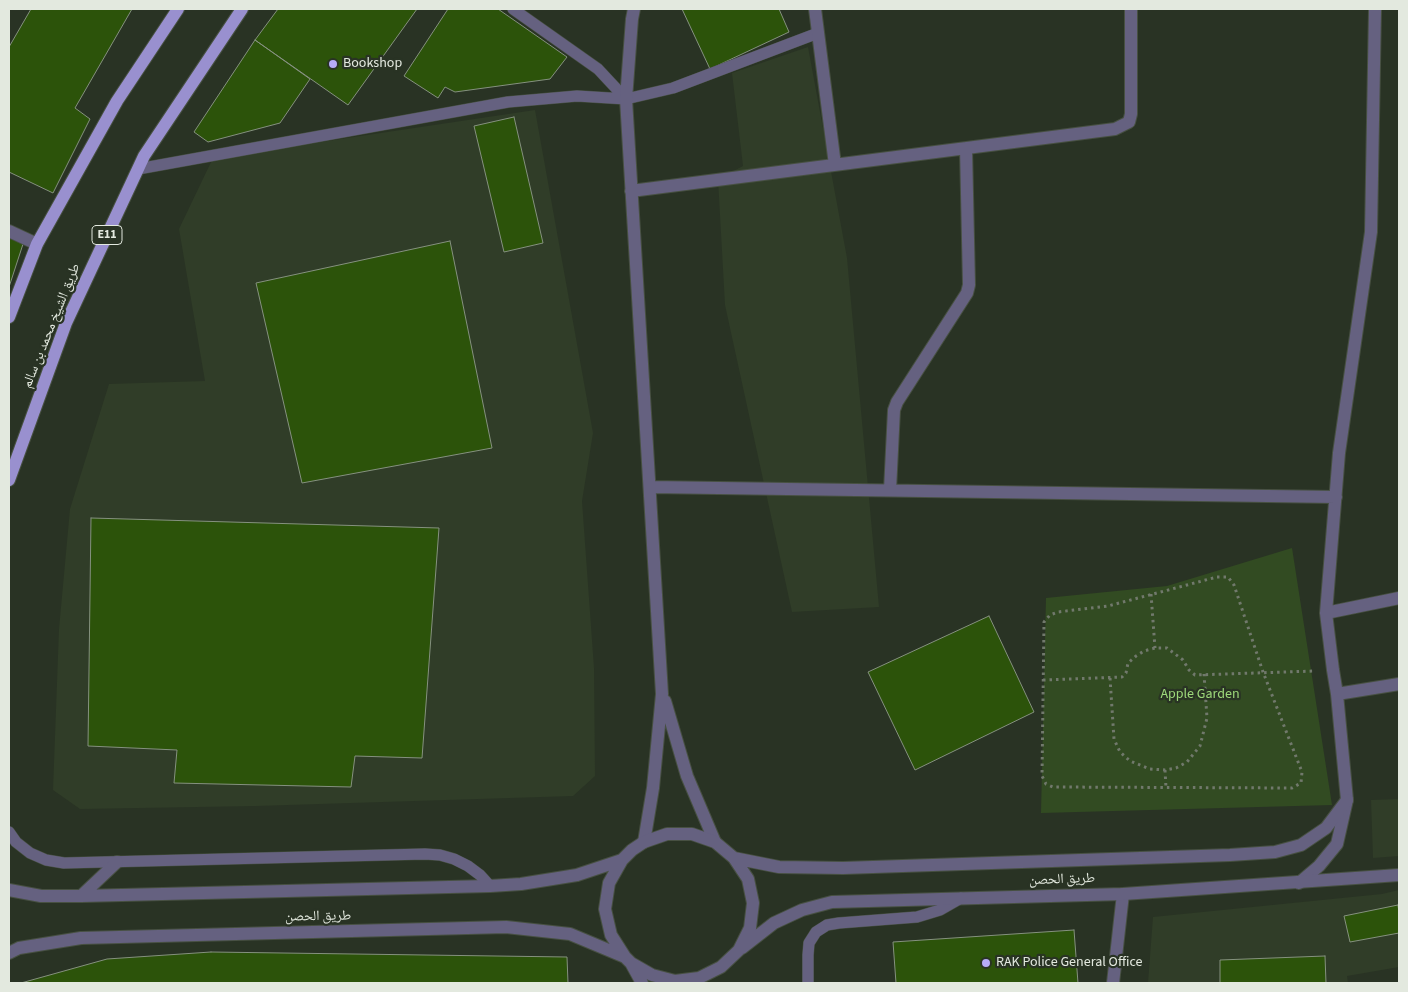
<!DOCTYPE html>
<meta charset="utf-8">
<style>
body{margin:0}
#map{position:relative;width:1408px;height:992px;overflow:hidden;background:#293324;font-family:"Source Sans 3",sans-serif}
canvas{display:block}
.frame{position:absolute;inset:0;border:10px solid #e3e9df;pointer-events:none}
</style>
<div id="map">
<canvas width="1408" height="992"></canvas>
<div class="frame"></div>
</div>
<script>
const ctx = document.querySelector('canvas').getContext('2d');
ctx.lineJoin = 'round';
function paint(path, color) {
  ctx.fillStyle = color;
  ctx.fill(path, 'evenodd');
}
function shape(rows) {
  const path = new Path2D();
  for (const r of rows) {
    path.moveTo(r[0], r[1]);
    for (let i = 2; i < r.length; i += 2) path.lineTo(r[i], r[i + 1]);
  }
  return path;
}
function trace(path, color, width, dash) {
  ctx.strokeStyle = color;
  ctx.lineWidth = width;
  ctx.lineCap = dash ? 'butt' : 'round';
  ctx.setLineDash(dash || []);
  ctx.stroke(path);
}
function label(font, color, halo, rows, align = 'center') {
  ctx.font = font + ' "Source Sans 3","Noto Naskh Arabic",sans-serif';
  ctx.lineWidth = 4.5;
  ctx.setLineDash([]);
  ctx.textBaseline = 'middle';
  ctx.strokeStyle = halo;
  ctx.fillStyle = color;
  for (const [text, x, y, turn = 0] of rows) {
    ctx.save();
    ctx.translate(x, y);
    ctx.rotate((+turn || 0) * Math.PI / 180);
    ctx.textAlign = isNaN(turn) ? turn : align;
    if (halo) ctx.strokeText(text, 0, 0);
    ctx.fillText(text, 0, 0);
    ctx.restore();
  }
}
paint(shape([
 [808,47,847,258,879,607,792,612,725,305,718,179,743,166,732,73],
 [535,110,593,433,582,501,594,668,595,776,573,796,256,806,80,809,53,790,59,629,70,509,109,384,205,381,179,229,213,158],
 [1399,799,1399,856,1373,858,1371,800],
 [1399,890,1399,967,1347,976,1348,983,1148,983,1153,917,1382,894]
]), '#303d28');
paint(shape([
 [1292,548,1332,805,1041,813,1046,598,1167,586]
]), '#324b22');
const building = shape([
 [31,9,132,9,75,108,90,119,53,193,9,172,9,47,31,9],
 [278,9,417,9,348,105,255,40,278,9],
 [448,9,498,9,567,57,550,79,455,92,445,87,438,98,404,76,448,9],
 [682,9,779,9,789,32,710,69,682,9],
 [255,40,310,79,280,123,208,142,194,132,255,40],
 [514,117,543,243,504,252,474,126,514,117],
 [9,235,24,241,9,287,9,235],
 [450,241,492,448,302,483,256,283,450,241],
 [91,518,439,528,422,758,355,756,351,787,174,783,177,750,88,746,91,518],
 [989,616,1034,712,915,770,868,672,989,616],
 [1398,905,1399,913,1399,933,1350,942,1344,916,1398,905],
 [1074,930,1078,983,896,983,893,942,1074,930],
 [211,952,567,957,568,983,21,983,107,959,211,952],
 [1325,956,1326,983,1220,983,1220,960,1325,956]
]);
paint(building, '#2c530a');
trace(building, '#85917f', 1);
const service = shape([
 [513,9,598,69,626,99],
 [138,169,508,102,577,96,626,99,673,88,818,33],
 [9,832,16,842,30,853,46,860,64,863,425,854,440,855,454,859,468,866,480,875,490,886],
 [808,983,808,955,809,943,816,932,827,925,839,923,917,917,940,910,961,898]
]);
const minor = shape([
 [634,9,632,19,626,99,662,694,653,788,644,842],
 [815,9,835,165],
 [631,191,1115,129,1129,122,1131,114,1131,9],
 [9,231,37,244],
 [650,487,1336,497],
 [890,490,894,410,897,402,967,293,969,285,966,148],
 [1326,613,1399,598],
 [1337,694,1399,684],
 [665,701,687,776,715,842],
 [1299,883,1319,866,1337,844,1347,800,1337,694,1333,670,1326,613,1339,453,1371,232,1375,9],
 [1113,983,1123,894]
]);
const tertiary = shape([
 [734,858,779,867,843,868,1230,855,1275,852,1301,845,1326,828,1347,800],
 [9,890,41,896,81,896,490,886,521,884,577,875,622,860],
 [81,896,117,862],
 [742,948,774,923,802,910,832,902,1123,894,1399,875],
 [9,953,19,948,81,938,506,927,570,934,625,957,631,963,652,975,675,981,699,978,721,967,739,950,750,928,753,903,748,879,734,858,715,842,692,834,667,834,644,842,632,850,622,860,609,883,605,909,611,935,625,957],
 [631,963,642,983]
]);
const primary = shape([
 [9,317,37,244,117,101,178,9],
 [9,480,66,323,144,156,242,9]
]);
trace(service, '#475042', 12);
trace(minor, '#475042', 14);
trace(tertiary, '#475042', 14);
trace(primary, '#475042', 14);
trace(shape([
 [1217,577,1228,577,1234,585,1263,672,1302,772,1301,783,1292,788,1053,787,1046,784,1042,776,1044,622,1050,615,1058,612,1108,606,1217,577],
 [1151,594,1155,648],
 [1110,678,1114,739,1120,752,1130,761,1150,769,1165,770,1176,768,1187,762,1200,746,1207,718,1204,674],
 [1043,680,1122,677,1126,673,1128,663,1136,656,1144,651,1155,648,1167,648,1183,660,1189,670,1195,675,1315,671],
 [1165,770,1166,788]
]), '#71796c', 3, [2.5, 4]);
trace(service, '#656180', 11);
trace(minor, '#656180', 12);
trace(tertiary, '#656180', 12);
trace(primary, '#9990cf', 12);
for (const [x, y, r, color] of [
 [333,64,5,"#b6abf8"],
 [986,963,5,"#b6abf8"]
]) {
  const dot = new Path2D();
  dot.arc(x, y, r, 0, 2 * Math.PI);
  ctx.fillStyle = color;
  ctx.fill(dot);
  trace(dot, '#293324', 2);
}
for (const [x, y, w] of [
 [107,235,30]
]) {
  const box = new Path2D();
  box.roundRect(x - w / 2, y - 9.5, w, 19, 4);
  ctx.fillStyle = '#293324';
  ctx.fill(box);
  trace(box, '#e3e9df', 1);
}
label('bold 12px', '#e3e9df', null, [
 ["E11",107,235]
]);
label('14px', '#e3e9df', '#293324', [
 ["Bookshop",343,64],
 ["RAK Police General Office",996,963]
], 'left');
label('14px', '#e3e9df', '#293324', [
 ["طريق الشيخ محمد بن سالم",52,326,-68],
 ["طريق الحصن",1062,880,-2],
 ["طريق الحصن",318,917,-1]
]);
label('14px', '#9dd87a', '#293324', [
 ["Apple Garden",1200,695]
]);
</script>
